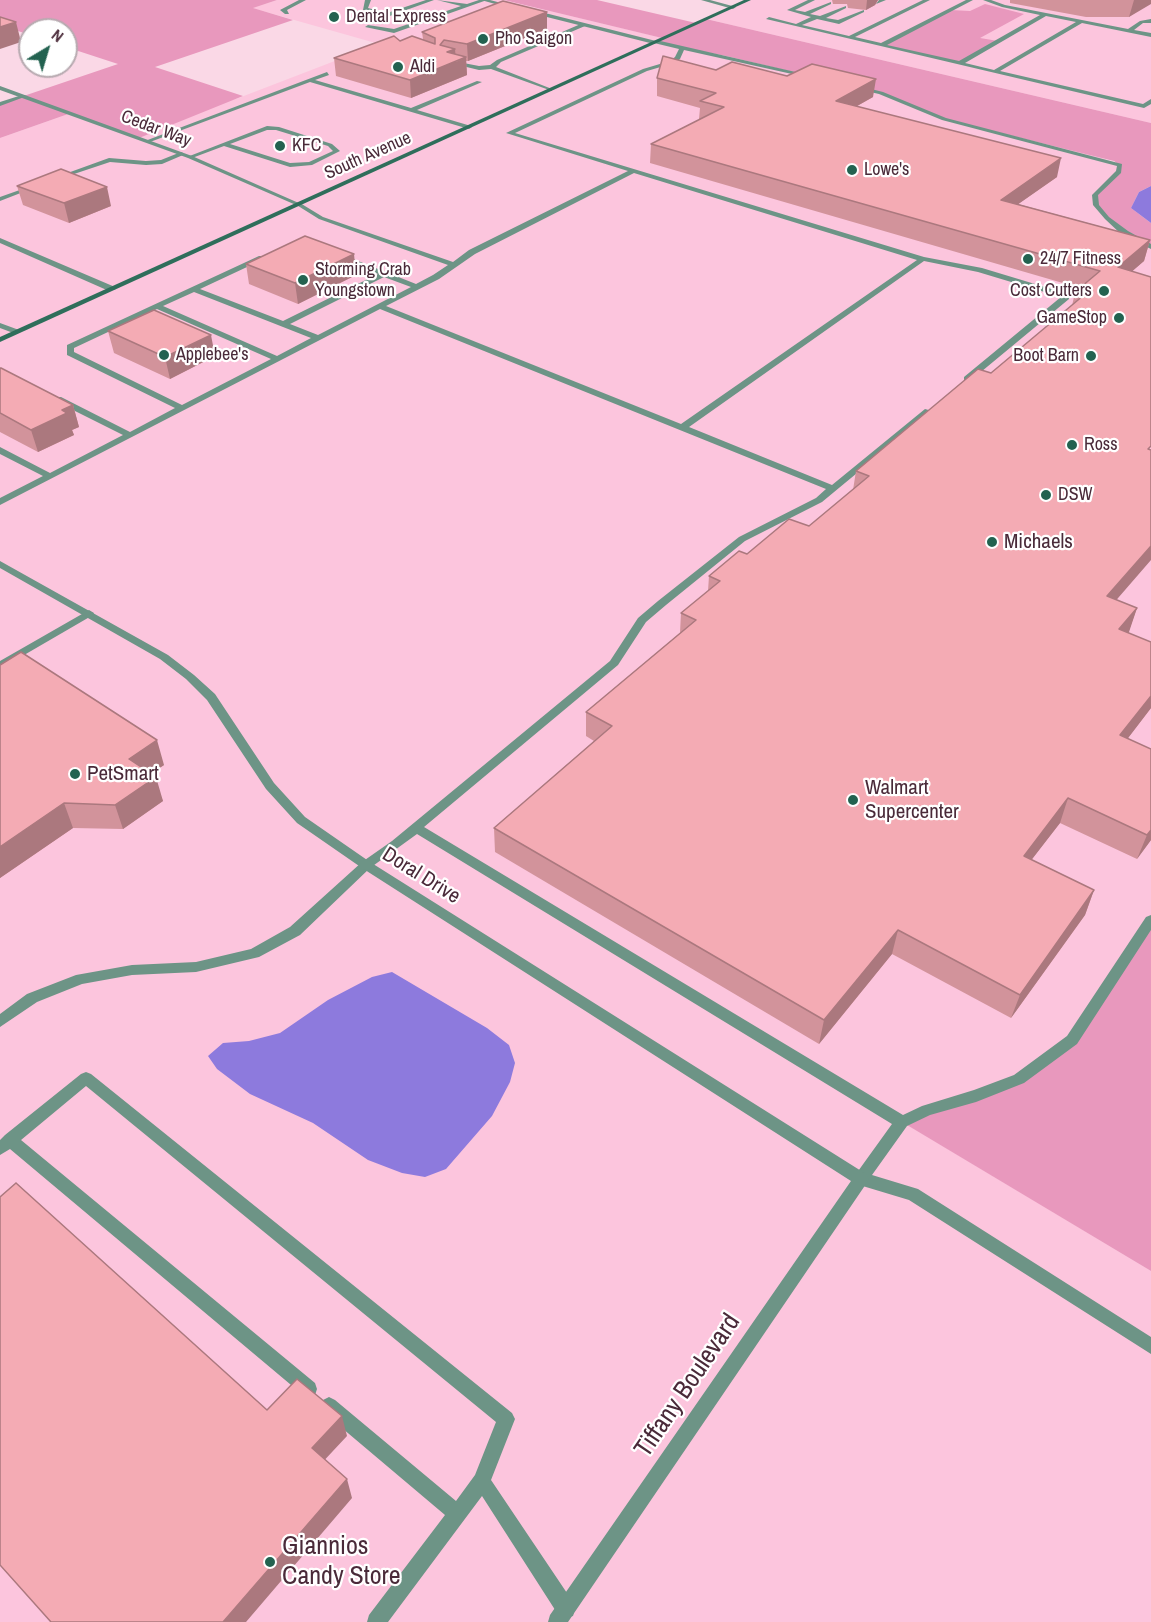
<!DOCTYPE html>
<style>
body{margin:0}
#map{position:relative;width:1151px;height:1622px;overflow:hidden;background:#fad8e6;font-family:"Archivo Narrow",sans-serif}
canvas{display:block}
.north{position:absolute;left:18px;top:18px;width:60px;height:60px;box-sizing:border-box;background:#fff;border:2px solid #b7aab0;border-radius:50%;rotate:38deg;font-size:16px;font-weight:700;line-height:24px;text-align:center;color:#4a2a39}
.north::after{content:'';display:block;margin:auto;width:21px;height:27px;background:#236250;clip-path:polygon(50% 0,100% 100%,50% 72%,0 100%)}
</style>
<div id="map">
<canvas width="1151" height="1622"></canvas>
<div class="north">N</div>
</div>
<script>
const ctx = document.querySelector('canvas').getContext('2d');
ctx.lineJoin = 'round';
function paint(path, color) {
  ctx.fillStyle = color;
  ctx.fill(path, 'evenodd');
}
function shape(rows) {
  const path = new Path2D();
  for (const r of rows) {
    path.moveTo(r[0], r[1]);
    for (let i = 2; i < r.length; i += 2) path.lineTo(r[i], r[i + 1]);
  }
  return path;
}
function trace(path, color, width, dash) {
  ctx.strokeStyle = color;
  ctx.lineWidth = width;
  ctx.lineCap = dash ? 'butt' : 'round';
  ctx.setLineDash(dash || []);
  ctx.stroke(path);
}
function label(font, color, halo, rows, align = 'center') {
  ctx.font = font + ' "Archivo Narrow",sans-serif';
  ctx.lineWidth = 4.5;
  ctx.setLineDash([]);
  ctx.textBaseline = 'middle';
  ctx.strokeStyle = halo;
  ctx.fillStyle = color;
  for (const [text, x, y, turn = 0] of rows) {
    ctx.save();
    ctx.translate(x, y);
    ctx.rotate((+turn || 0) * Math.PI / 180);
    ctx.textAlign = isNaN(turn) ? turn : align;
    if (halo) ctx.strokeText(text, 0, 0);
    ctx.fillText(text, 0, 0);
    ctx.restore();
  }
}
paint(shape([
 [277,0,504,0,663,38,657,42,881,93,1095,155,1120,165,1151,247,1151,920,1072,1040,1019,1079,903,1122,1151,1271,1151,1622,0,1622,0,138,71,113,236,99,379,44,252,8],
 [748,0,1151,0,1151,123,706,19]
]), '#fcc5dd');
paint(shape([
 [0,0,277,0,253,8,293,20,155,67,243,96,139,138,71,113,0,138,0,104,118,64,66,47,66,30,30,30,30,35,0,25],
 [504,0,597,0,696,23,706,19,1151,123,1151,186,1139,192,1131,208,1151,223,1151,247,1125,233,1096,205,1095,195,1119,172,1119,165,1114,161,944,119,881,93,726,56,654,42,662,38],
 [985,4,1024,14,980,38,998,41,960,63,882,45,950,10,970,11],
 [1151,920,1151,1271,902,1122,1019,1079,1072,1040]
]), '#e898bd');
paint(shape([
 [1151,186,1151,223,1131,208,1139,192],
 [392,972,487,1028,509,1045,515,1063,510,1082,492,1116,446,1169,425,1177,402,1173,368,1160,313,1123,250,1094,217,1069,208,1056,223,1043,249,1041,280,1033,328,1000,372,977]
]), '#8d7add');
paint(shape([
 [299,0,306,0,287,10,289,14,285,14,280,10,299,0],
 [365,0,371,0,368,8,387,13,426,0,434,0,387,17,363,10,365,0],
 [437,0,467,4,479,0,487,0,394,33,365,27,368,25,394,29,461,6,437,0],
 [701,0,710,0,736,7,733,9,701,0],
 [808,0,815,0,795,10,805,12,831,2,831,4,810,14,820,16,846,6,846,8,826,18,838,20,864,10,864,12,839,24,817,19,802,25,849,36,923,0,930,0,855,37,881,43,966,0,973,0,887,45,959,61,1040,15,1002,7,983,0,991,0,1005,5,1128,29,1140,21,1151,19,1151,23,1143,23,1134,30,1151,33,1151,37,1082,23,1000,71,1143,104,1151,99,1151,104,1144,108,766,19,769,17,796,24,811,17,787,10,808,0],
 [1046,16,1076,22,994,70,965,63,1046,16],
 [879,0,886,0,876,4,879,0],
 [583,23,585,26,501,62,496,67,552,89,552,91,491,69,479,70,450,63,453,61,479,66,490,65,497,60,583,23],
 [656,40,813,76,810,78,684,50,680,59,674,63,647,71,515,133,924,257,982,268,1068,294,1069,299,970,381,964,381,964,377,1061,297,978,272,924,261,689,427,832,485,925,409,932,411,822,502,745,541,666,605,646,622,618,665,424,827,903,1115,922,1106,974,1090,1014,1075,1067,1036,1146,917,1151,915,1151,930,1077,1044,1024,1083,976,1102,930,1115,907,1126,872,1175,918,1189,1151,1337,1151,1354,909,1200,856,1184,853,1179,856,1174,892,1124,417,834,370,868,300,935,259,957,196,972,132,975,82,984,37,1002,0,1027,0,1014,27,994,76,975,132,965,196,962,251,949,290,927,362,862,392,841,610,661,638,618,658,601,739,537,816,498,826,489,380,309,0,505,0,498,43,476,0,454,0,447,50,473,123,435,55,401,55,397,61,397,130,432,175,408,67,355,67,345,259,256,262,256,262,260,200,289,283,321,378,274,337,259,337,255,343,255,416,284,433,275,448,265,319,219,295,204,300,203,323,217,453,262,469,250,628,171,506,133,643,69,670,61,675,57,679,49,654,43,656,40],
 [634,173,917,260,681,424,386,306,439,279,475,254,634,173],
 [384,277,411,287,318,335,290,324,384,277],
 [194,292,311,338,277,356,163,306,194,292],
 [157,309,271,359,182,405,74,352,74,348,157,309],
 [327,72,329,75,315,80,411,108,477,81,482,82,417,110,471,126,472,127,469,129,310,82,150,142,145,141,327,72],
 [859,86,883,92,946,118,1122,164,1121,173,1098,195,1099,205,1109,217,1128,231,1151,244,1151,249,1122,235,1105,219,1093,205,1092,195,1116,171,1117,166,942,120,879,94,857,89,859,86],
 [22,95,27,96,0,106,0,102,22,95],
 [267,126,279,127,332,144,340,151,312,165,290,167,224,146,192,158,187,157,267,126],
 [267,130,276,130,328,146,333,151,309,162,290,163,230,144,267,130],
 [181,152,183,153,183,155,162,164,146,165,110,162,56,180,51,179,109,158,146,161,161,160,181,152],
 [31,186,36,187,0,201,0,197,31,186],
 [0,238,115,287,116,289,109,291,0,243,0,238],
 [0,323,19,330,20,332,16,334,0,328,0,323],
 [89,610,94,613,93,615,0,669,0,661,89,610],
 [86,1072,91,1074,512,1413,515,1419,491,1480,573,1602,575,1609,573,1616,566,1618,559,1616,482,1496,388,1622,367,1622,369,1615,445,1515,323,1412,320,1406,323,1400,329,1397,335,1400,456,1501,475,1475,496,1422,86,1086,21,1140,315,1383,317,1389,315,1395,309,1397,303,1395,10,1149,0,1155,0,1140,5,1135,81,1074,86,1072]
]), '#6d9486');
paint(shape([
 [481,0,490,0,516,7,513,9,481,0],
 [533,10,656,41,657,42,654,44,531,13,533,10],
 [0,86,192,156,301,204,296,205,188,158,0,90,0,86],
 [0,561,168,655,194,675,215,694,274,783,305,817,370,862,866,1174,869,1179,866,1184,568,1622,548,1622,550,1615,851,1181,362,868,297,823,266,789,207,700,186,679,160,659,0,568,0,561]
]), '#6d9486');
paint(shape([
 [744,0,751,0,0,342,0,337,744,0]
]), '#2f6e5b');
paint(shape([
 [816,0,878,0,875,5,866,10,848,8,847,4,833,4,832,0],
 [1010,0,1151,0,1129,17,1086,17,1010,3],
 [547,29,468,61,466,61,467,75,411,98,336,76,334,58,400,41,423,39,422,32],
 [716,70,873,97,857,106,1057,177,1018,204,1150,240,1144,261,1132,271,1116,600,1137,608,1128,633,1151,708,1128,738,1151,840,1137,859,1060,823,1031,860,1094,890,1085,915,1011,1018,892,954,819,1044,495,852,494,828,594,741,586,736,586,712,680,633,681,613,708,591,709,576,747,554,809,526,853,490,856,471,991,373,1072,306,1075,292,1080,288,650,163,651,144,700,119,699,119,700,108,657,96,657,78],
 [17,186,111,206,69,223,23,205],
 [246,264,356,275,298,304,249,284],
 [108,331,215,356,170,379,114,353],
 [0,368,73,405,79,427,72,430,74,435,38,452,0,432],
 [0,665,164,765,151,774,163,801,123,829,73,828,0,878]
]), '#d2939b');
paint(shape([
 [867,0,878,0,875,5,866,10],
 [1134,0,1151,0,1151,4,1129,17],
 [547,12,547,29,468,61,467,44],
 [16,22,21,42,0,49,0,27],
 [455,49,456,62,466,57,467,75,411,98,410,80,447,52],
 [876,79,873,97,834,119,836,101],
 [1061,158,1057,177,997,219,1001,200],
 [107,187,111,206,69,223,64,203],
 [1150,240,1144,261,1113,288,1118,267],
 [354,254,356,275,298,304,295,283],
 [211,335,215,356,170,379,165,357],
 [73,405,79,427,72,430,74,435,38,452,31,430,62,410],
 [1151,546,1151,560,1099,620,1107,596],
 [1137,608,1129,632,1111,653,1119,629],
 [1151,696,1151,708,1112,759,1120,735],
 [157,740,164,765,137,783,129,759],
 [156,777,163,801,123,829,115,805],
 [1068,798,1060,823,1016,880,1024,856],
 [64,803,73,828,0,878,0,847],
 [1151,830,1151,840,1137,859,1147,835],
 [1094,890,1085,915,1011,1018,1020,995],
 [898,930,892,954,819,1044,824,1020],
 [342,1416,347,1436,318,1467,312,1448],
 [347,1479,352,1498,246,1622,223,1622]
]), '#ab787e');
const building = shape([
 [503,1,547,12,467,44,444,40,440,45,455,49,447,52,466,57,410,80,334,58,394,36,400,41,412,36,435,44,435,38,422,32,503,1],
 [0,17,16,22,0,27,0,17],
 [663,56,716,70,732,62,787,76,812,64,876,79,836,101,1061,158,1001,200,1150,240,1118,267,1151,277,1151,446,1148,449,1151,450,1151,546,1107,596,1137,608,1119,629,1151,642,1151,696,1120,735,1151,749,1151,830,1147,835,1068,798,1024,856,1094,890,1020,995,898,930,824,1020,494,828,612,726,586,712,696,620,681,613,720,581,709,576,739,551,747,554,789,519,809,526,869,476,856,471,978,369,991,373,1084,295,1075,292,1100,271,651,144,724,107,700,101,716,93,657,78,663,56],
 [61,169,107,187,64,203,17,186,61,169],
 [305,236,354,254,295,283,246,264,305,236],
 [154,310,211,335,165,357,108,331,154,310],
 [0,368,1,368,73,405,62,410,67,413,31,430,0,413,0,368],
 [21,652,157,740,129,759,156,777,115,805,64,803,0,847,0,665,21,652],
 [16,1183,267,1410,297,1379,342,1416,312,1448,347,1479,223,1622,51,1622,0,1565,0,1197,16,1183]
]);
paint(building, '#f4abb4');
trace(building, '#ab787e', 1.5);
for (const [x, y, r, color] of [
 [334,17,6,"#236250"],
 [483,39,6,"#236250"],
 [398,67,6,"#236250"],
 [280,146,6,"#236250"],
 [852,170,6,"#236250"],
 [1028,259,6,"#236250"],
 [303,280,6,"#236250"],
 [1104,291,6,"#236250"],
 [1119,318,6,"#236250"],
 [164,355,6,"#236250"],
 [1091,356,6,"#236250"],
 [1072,445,6,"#236250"],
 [1046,495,6,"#236250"],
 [992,542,6,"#236250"],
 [75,774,6,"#236250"],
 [853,800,6,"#236250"],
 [270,1562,6,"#236250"]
]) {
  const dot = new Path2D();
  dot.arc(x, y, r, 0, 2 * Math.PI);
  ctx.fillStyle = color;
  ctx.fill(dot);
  trace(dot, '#fff', 2);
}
label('18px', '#4a2a39', '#fff', [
 ["Dental Express",346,17],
 ["Pho Saigon",495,39],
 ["Aldi",410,67],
 ["KFC",292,146],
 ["Lowe's",864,170],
 ["24/7 Fitness",1040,259],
 ["Storming Crab",315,270],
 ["Youngstown",315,291],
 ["Cost Cutters",1092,291,"right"],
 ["GameStop",1107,318,"right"],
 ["Applebee's",176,355],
 ["Boot Barn",1079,356,"right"],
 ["Ross",1084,445],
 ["DSW",1058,495]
], 'left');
label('18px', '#4a2a39', '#fff', [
 ["Cedar Way",156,129,21],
 ["South Avenue",368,156,-24]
]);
label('21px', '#4a2a39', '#fff', [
 ["Michaels",1004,542],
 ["PetSmart",87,774],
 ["Walmart",865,788],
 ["Supercenter",865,812]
], 'left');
label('21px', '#4a2a39', '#fff', [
 ["Doral Drive",421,876,32]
]);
label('26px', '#4a2a39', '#fff', [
 ["Tiffany Boulevard",688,1386,-56]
]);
label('26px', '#4a2a39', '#fff', [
 ["Giannios",282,1547],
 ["Candy Store",282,1577]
], 'left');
</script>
